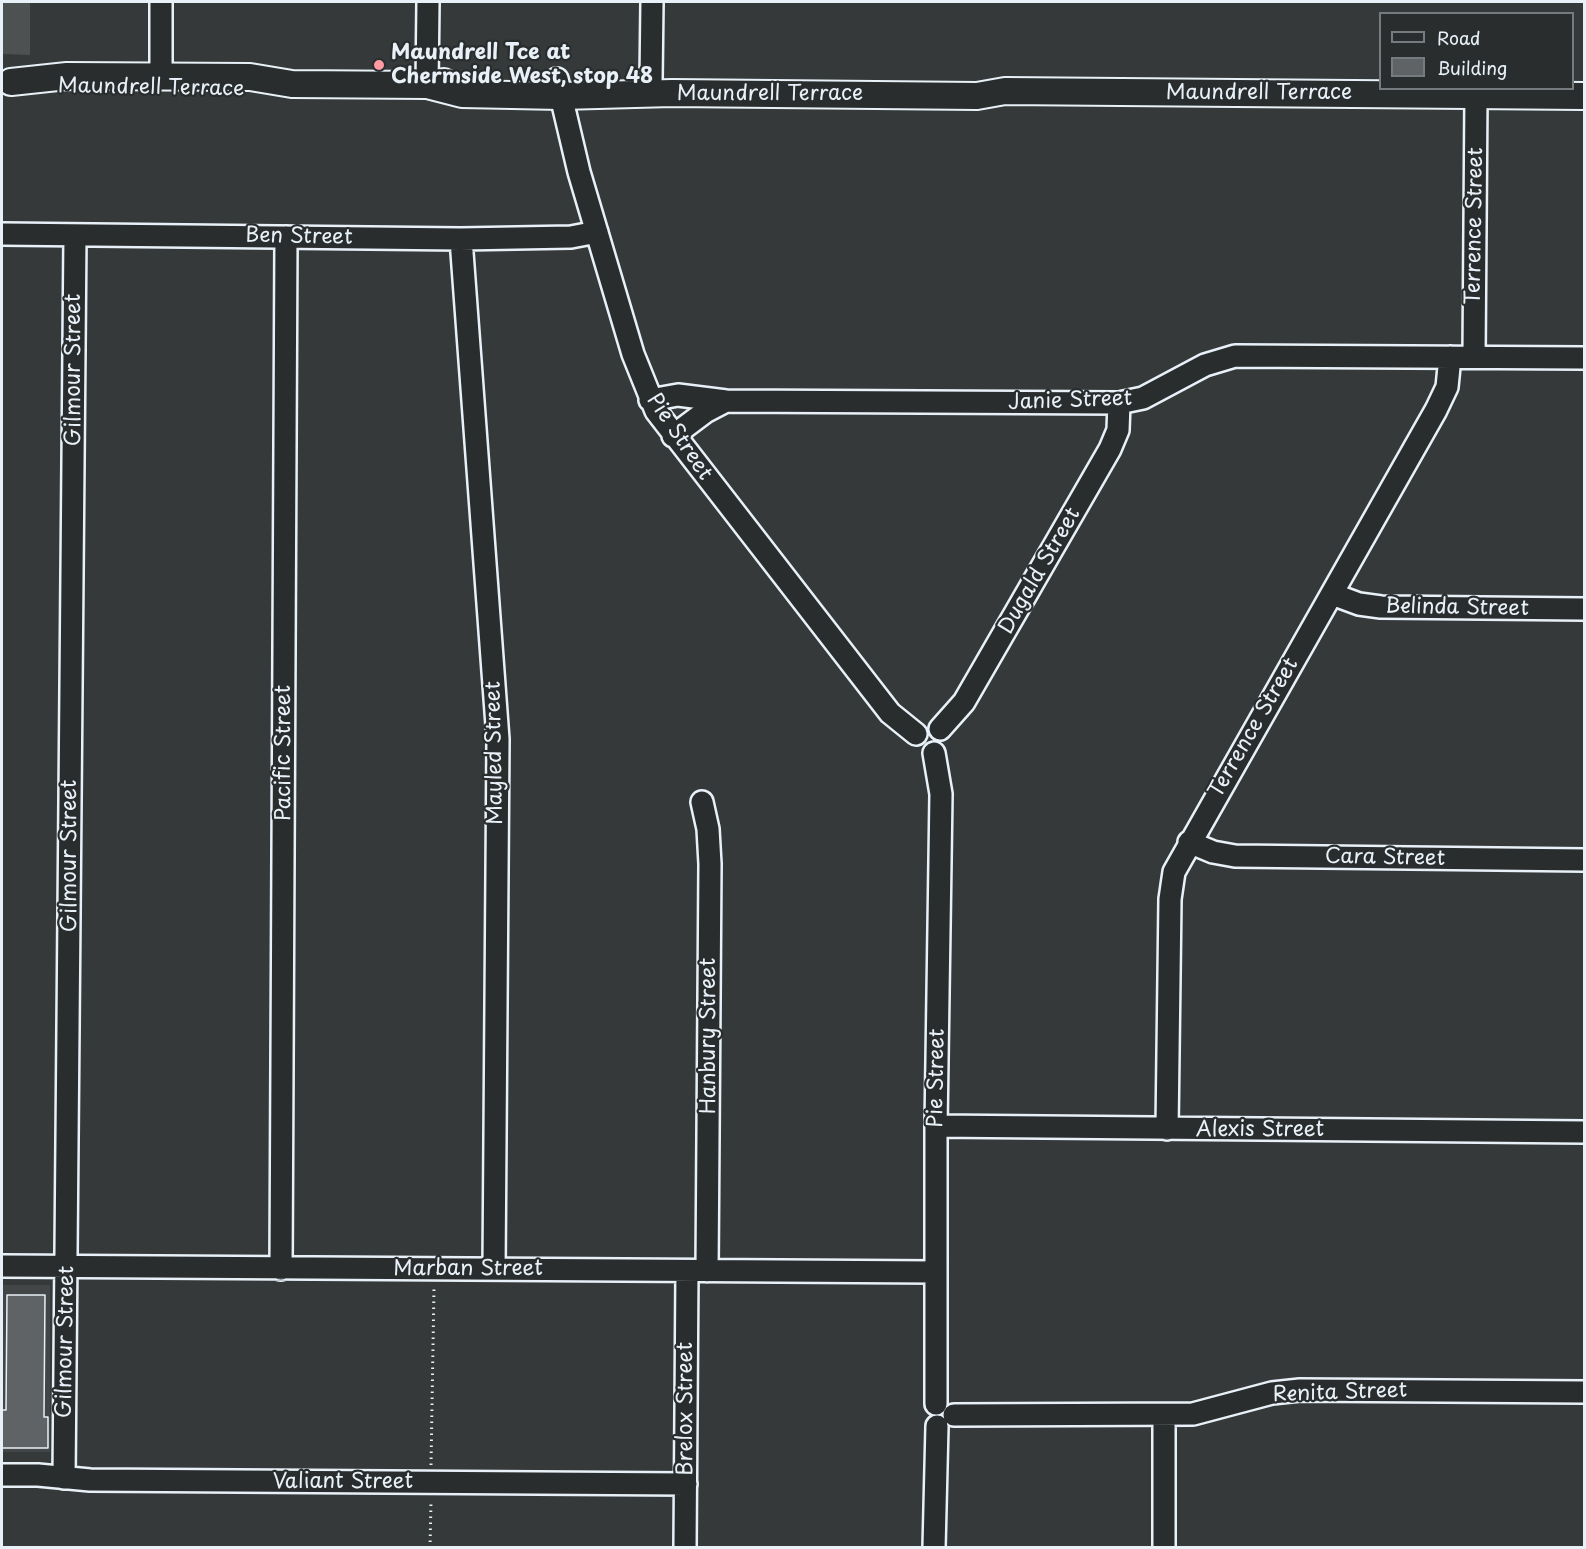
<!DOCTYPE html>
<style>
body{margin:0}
#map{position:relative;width:1586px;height:1549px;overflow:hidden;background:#35393a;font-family:"Playpen Sans",sans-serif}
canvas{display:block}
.frame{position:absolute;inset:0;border:3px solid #e8f1f8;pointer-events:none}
.legend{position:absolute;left:1379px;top:12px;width:195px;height:78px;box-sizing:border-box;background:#2a2d2e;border:2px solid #767b7f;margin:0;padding:8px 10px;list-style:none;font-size:18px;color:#e8f1f8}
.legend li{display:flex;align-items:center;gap:12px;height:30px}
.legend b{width:30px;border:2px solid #767b7f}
</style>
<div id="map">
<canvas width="1586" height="1549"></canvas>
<div class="frame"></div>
<ul class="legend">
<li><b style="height:8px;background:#2a2d2e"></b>Road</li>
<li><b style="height:16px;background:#5f6365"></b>Building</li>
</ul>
</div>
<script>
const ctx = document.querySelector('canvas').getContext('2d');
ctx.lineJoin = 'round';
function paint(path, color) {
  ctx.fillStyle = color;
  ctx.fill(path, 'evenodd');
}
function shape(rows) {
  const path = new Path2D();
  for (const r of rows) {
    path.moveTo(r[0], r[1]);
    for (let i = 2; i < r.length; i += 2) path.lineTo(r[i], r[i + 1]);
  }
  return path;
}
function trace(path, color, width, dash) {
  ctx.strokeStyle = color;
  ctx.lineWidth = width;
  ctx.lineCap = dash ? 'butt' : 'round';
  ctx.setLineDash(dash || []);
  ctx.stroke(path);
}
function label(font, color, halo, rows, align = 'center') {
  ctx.font = font + ' "Playpen Sans",sans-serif';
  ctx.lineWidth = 4.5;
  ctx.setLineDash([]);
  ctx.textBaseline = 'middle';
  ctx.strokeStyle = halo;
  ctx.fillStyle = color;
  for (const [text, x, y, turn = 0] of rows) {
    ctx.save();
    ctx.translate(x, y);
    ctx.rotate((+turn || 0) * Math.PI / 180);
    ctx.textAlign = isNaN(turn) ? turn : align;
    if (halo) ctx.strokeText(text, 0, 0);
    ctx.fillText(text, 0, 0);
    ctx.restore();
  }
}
paint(shape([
 [2,1285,50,1285,50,1452,2,1452]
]), '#424647');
paint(shape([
 [2,2,30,2,30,55,2,54]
]), '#4d5152');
const building = shape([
 [7,1295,45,1295,44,1417,48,1417,48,1448,2,1448,2,1410,6,1410,7,1295]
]);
paint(building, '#5f6365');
trace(building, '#e8f1f8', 1.5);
const minor = shape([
 [161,77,161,2],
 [557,79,579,172,633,354,656,411,890,713,916,734],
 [651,81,652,2],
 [427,85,428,2],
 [2,234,461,239,571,237,597,232],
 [461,239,498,739,494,1269],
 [1474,357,1476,95],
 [650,400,678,395,726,401,1119,403,1143,398,1205,365,1235,356,1584,358],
 [673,436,705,412,726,401],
 [1332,594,1359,604,1381,607,1584,609],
 [940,729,964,702,1110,449,1118,430,1119,403],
 [934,753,941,794,936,1126,936,1404],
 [702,802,708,829,710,864,707,1271],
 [1189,842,1213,852,1235,856,1584,860],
 [936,1126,1584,1132],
 [1167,1129,1170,899,1174,872,1436,410,1447,387,1450,357],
 [2,1266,935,1272],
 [281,1269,286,237],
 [954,1415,1193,1414,1272,1393,1300,1390,1584,1392],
 [2,1475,38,1475,90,1480,686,1484],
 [64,1478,75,235],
 [685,1548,687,1271],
 [934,1548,937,1426],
 [1164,1548,1164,1415]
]);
const major = shape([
 [11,82,67,76,250,77,292,84,427,85,444,82],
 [427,85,462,94,561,96,672,93,977,96,1005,91,1584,96]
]);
trace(minor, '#e8f1f8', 26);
trace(major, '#e8f1f8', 30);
trace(shape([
 [431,1465,434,1288],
 [430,1548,431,1501]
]), '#e8f1f8', 3, [1.5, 4.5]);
trace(minor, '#2a2d2e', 21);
trace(major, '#2a2d2e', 26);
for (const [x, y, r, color] of [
 [379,65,6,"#ff9aa2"]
]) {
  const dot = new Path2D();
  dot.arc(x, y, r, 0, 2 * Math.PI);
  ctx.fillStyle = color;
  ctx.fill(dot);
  trace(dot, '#2a2d2e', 2);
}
label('bold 21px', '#e8f1f8', '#2a2d2e', [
 ["Maundrell Tce at",391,53],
 ["Chermside West, stop 48",391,77]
], 'left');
label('21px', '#e8f1f8', '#2a2d2e', [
 ["Maundrell Terrace",151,88,1],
 ["Maundrell Terrace",1259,93],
 ["Maundrell Terrace",770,94],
 ["Terrence Street",1475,226,-89],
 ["Ben Street",299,237,1],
 ["Gilmour Street",74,370,-90],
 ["Janie Street",1070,401,-2],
 ["Pie Street",679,437,56],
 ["Dugald Street",1040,571,-60],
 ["Belinda Street",1457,608,1],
 ["Terrence Street",1254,728,-60],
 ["Pacific Street",284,753,-90],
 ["Mayled Street",495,753,-91],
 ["Gilmour Street",70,856,-90],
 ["Cara Street",1385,858,1],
 ["Hanbury Street",709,1036,-90],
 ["Pie Street",937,1078,-89],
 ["Alexis Street",1260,1130],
 ["Marban Street",468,1269],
 ["Gilmour Street",66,1342,-89],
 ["Renita Street",1340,1393,-2],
 ["Brelox Street",686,1409,-90],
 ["Valiant Street",343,1482]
]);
</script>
